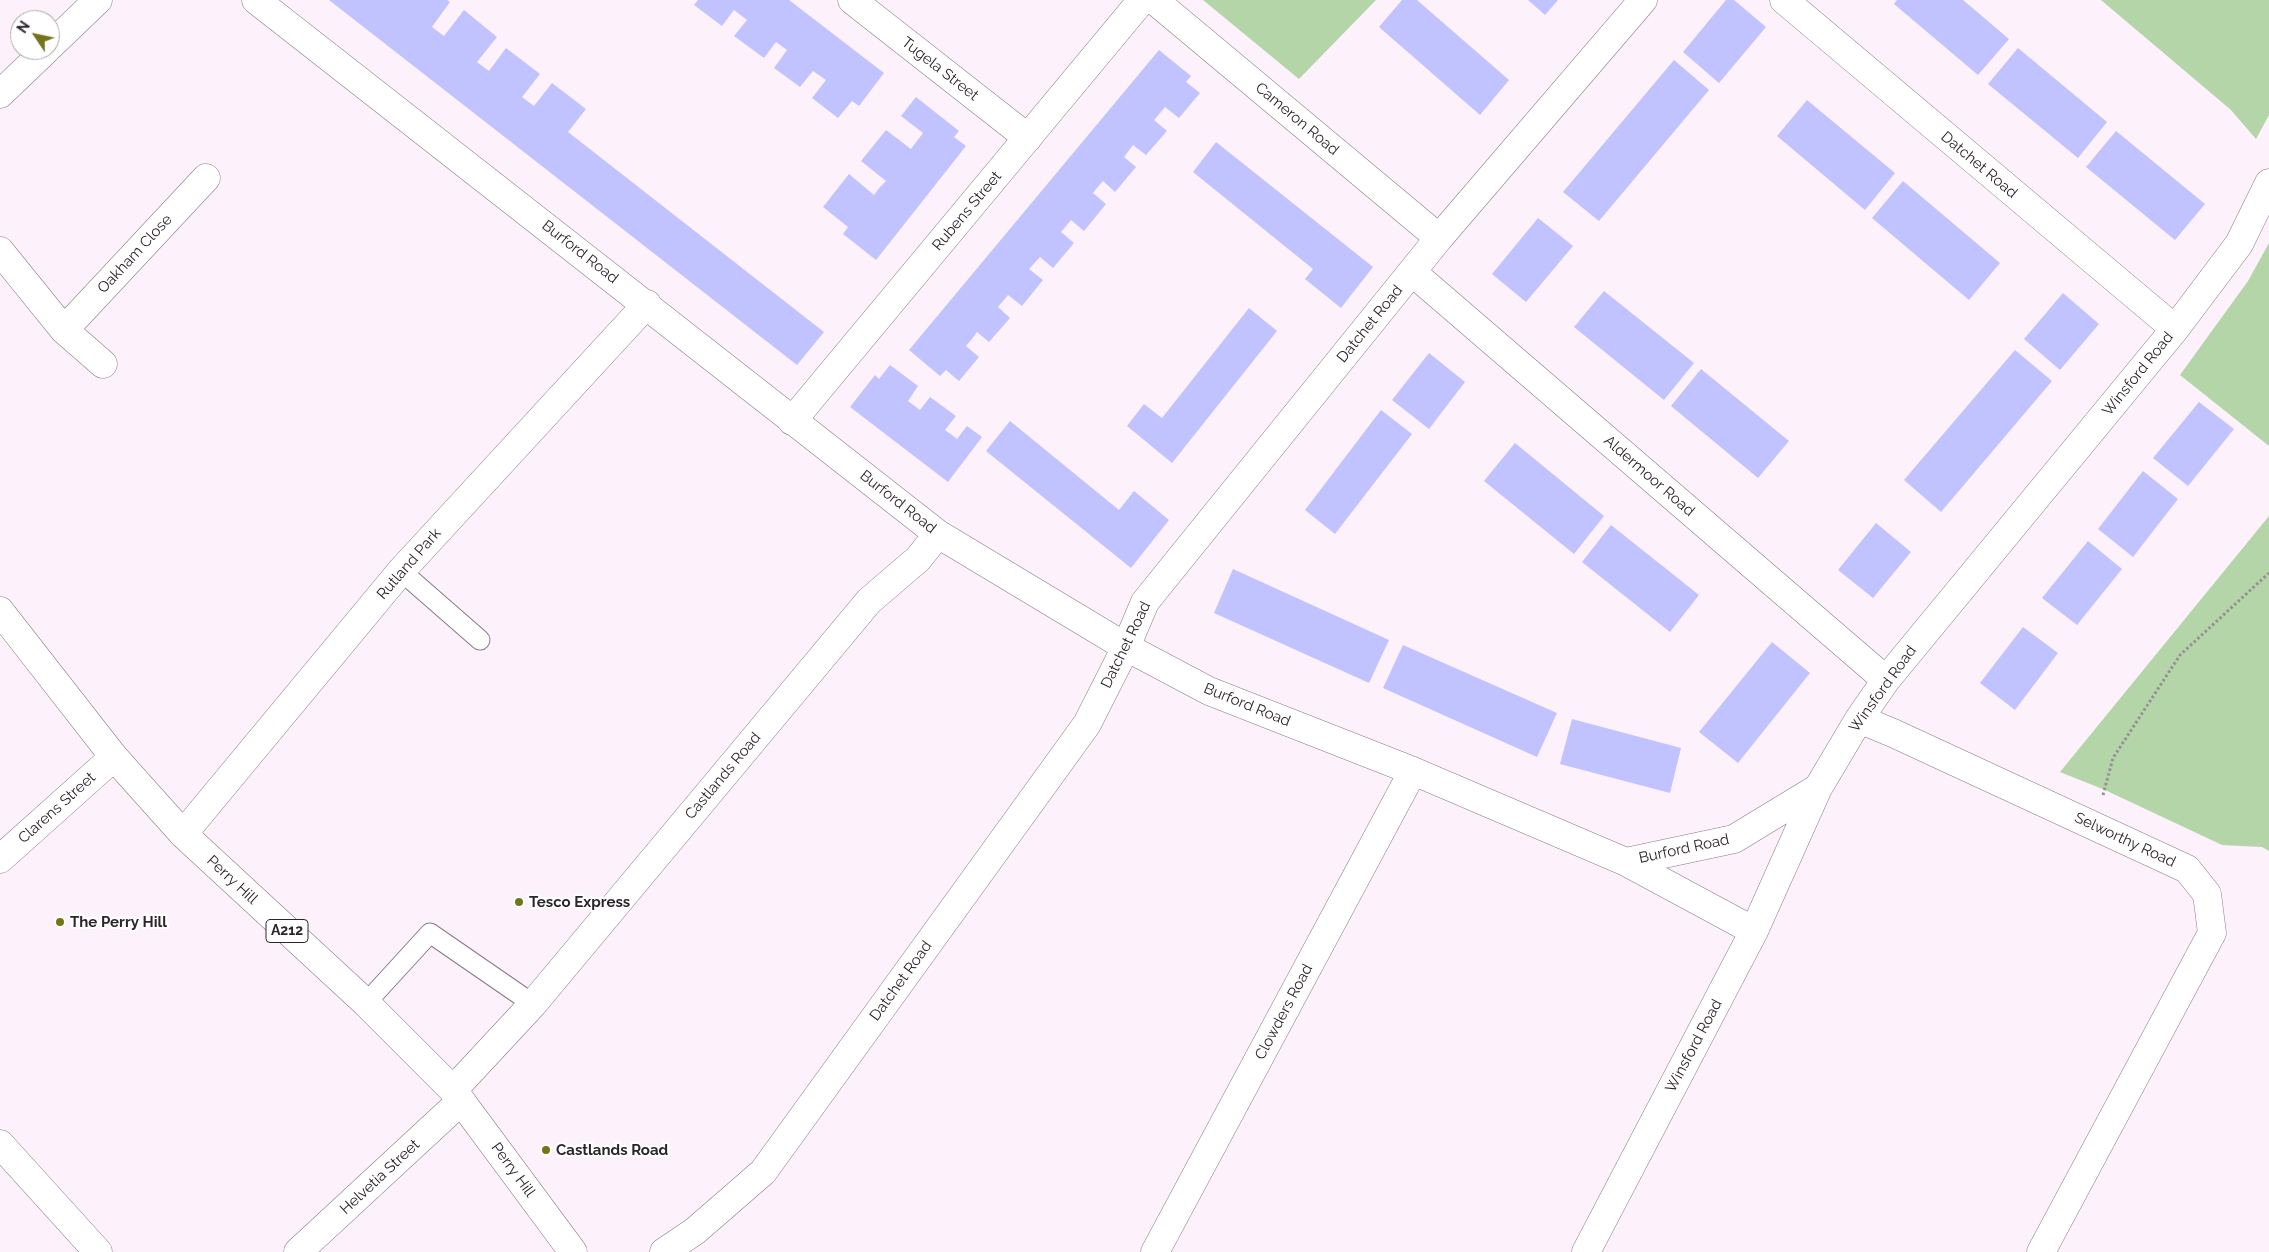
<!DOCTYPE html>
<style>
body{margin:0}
#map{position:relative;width:2269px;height:1252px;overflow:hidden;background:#fdf1fc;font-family:Raleway,sans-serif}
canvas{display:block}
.north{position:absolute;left:10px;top:10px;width:50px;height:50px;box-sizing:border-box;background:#fff;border:1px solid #aba8aa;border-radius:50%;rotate:304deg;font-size:14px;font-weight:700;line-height:20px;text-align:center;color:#2c252b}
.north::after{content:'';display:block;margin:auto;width:18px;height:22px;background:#787317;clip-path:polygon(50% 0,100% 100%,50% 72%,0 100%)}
</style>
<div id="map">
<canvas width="2269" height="1252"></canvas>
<div class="north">N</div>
</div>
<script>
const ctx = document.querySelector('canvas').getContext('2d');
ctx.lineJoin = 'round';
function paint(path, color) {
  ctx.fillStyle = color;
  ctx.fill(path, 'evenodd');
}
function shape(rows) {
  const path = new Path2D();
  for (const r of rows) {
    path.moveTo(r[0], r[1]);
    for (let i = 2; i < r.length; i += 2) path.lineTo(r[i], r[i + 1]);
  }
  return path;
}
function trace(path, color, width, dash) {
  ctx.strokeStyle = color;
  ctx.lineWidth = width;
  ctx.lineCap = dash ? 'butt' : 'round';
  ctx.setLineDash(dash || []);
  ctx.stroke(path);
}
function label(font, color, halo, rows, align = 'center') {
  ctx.font = font + ' Raleway,sans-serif';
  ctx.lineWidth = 4.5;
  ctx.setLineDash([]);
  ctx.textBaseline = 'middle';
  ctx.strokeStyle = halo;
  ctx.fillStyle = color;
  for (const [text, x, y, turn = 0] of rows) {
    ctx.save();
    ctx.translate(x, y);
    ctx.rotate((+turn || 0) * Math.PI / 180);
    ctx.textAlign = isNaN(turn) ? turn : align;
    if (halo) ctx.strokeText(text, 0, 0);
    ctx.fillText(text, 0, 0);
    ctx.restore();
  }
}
paint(shape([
 [1203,0,1376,0,1299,79],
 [2101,0,2269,0,2269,115,2256,139,2231,110],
 [2269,243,2269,446,2180,375,2248,281],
 [2269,516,2269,851,2262,847,2222,845,2105,790,2060,772]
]), '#b3d5a8');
paint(shape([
 [329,0,447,0,450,2,432,27,444,36,464,10,497,37,477,62,489,71,506,48,540,74,522,97,534,106,552,83,586,109,568,132,824,332,797,365],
 [698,0,789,0,884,73,859,106,852,101,838,118,812,98,826,80,813,71,800,87,774,68,787,50,776,42,764,58,734,36,747,20,734,10,722,26,694,5],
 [1402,0,1417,0,1509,80,1480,115,1379,27],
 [1528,0,1558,0,1545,15],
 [1726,0,1734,0,1766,27,1719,83,1683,52],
 [1897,0,1963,0,2009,39,1978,75,1894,4],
 [2018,48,2107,122,2078,158,1988,84],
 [1159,50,1191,76,1186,82,1200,93,1179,118,1165,107,1160,113,1154,120,1167,131,1146,155,1133,145,1124,157,1136,167,1115,192,1103,181,1097,188,1093,193,1106,204,1084,231,1071,220,1061,232,1074,243,1053,268,1040,257,1029,269,1043,280,1022,306,1008,295,998,307,1010,318,989,342,977,332,972,339,966,346,979,357,959,381,946,370,940,376,909,350],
 [1674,60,1709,90,1599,221,1563,192],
 [916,97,959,131,954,137,966,146,876,260,843,234,848,227,823,207,849,174,874,195,880,187,886,181,861,161,886,130,911,149,923,133,901,116],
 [1807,100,1895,173,1865,210,1777,136],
 [2116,131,2205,204,2175,240,2086,167],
 [1216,142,1373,267,1341,308,1305,279,1313,269,1193,172],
 [1903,181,2000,263,1969,300,1872,218],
 [1538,218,1573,246,1526,302,1492,274],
 [1604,291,1694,363,1664,400,1574,327],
 [2063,293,2099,324,2060,370,2024,339],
 [1249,308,1277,331,1172,463,1127,426,1144,404,1162,418],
 [2015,350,2052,381,1941,512,1904,480],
 [1429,353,1465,382,1429,429,1392,400],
 [890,365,918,386,908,401,920,410,930,397,956,416,945,430,952,435,957,439,967,426,982,437,948,482,850,407,875,375,879,379],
 [1701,369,1789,441,1758,478,1671,406],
 [2199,402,2234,429,2188,486,2153,458],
 [1381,410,1412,434,1335,534,1305,510],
 [1010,421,1119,510,1134,491,1169,520,1131,568,986,451],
 [1515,443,1604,516,1574,554,1484,481],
 [2143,471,2178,499,2133,557,2098,529],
 [1876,523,1911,552,1873,598,1838,570],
 [1611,525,1699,595,1670,632,1582,562],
 [2088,541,2122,569,2077,625,2042,598],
 [1233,569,1389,640,1369,683,1214,613],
 [2023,627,2058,653,2015,710,1980,683],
 [1772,642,1810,673,1738,763,1699,732],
 [1403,645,1557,713,1537,757,1383,688],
 [1572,719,1681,748,1670,793,1560,764]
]), '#c0c3ff');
const lane = shape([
 [401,571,480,640],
 [366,1003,430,933,533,1004]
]);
const street = shape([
 [256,0,938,534,1126,647,1209,691,1413,771,1626,862,1754,931],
 [852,0,1028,138],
 [1154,0,1439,238],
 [1784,0,2175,329],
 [50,46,98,0],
 [0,94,46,50],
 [0,251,64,330,103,364],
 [1412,272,1886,680],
 [64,330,206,178],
 [792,421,1142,0],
 [1859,719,1893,733,2187,869,2207,894,2212,933,2041,1252],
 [183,834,401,571,647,304],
 [0,859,114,757],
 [1626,862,1734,839,1818,788],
 [453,1090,533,1004,869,601,918,559,938,534],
 [0,1144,98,1252],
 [298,1252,461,1101],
 [664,1252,695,1231,763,1172,1087,724,1126,647,1145,602,1439,238,1643,0],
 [1155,1252,1413,771],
 [1586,1252,1754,931,1818,788,1859,719,1886,680,2175,329,2239,244,2269,183]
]);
const primary = shape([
 [0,611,114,757,183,834,366,1003,453,1090,573,1252]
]);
trace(lane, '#8a7988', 21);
trace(street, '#8a7988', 29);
trace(primary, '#8a7988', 29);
trace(shape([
 [2103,795,2113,758,2180,655,2269,573]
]), '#988e97', 3, [2.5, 2.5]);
trace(lane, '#fff', 19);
trace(street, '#fff', 28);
trace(primary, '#fff', 28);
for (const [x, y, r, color] of [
 [519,902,5,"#787317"],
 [60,922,5,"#787317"],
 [546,1150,5,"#787317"]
]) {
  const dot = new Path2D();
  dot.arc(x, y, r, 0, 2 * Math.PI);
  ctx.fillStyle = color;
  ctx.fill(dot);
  trace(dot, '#fff', 2);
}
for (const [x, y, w] of [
 [287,931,42]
]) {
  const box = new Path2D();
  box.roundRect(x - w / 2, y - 11.5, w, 23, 4);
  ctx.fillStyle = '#fff';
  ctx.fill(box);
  trace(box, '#2c252b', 1);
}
label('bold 14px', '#2c252b', null, [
 ["A212",287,931]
]);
label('15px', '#2c252b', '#fff', [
 ["Tugela Street",940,69,38],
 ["Cameron Road",1297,119,40],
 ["Datchet Road",1979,165,40],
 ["Rubens Street",967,211,-50],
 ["Burford Road",580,252,38],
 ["Oakham Close",135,254,-47],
 ["Datchet Road",1370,324,-51],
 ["Winsford Road",2138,374,-51],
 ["Aldermoor Road",1649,476,41],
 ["Burford Road",898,502,38],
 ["Rutland Park",409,564,-49],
 ["Datchet Road",1126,645,-64],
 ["Winsford Road",1883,689,-54],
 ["Burford Road",1247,705,22],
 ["Castlands Road",723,776,-50],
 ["Clarens Street",57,808,-42],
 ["Selworthy Road",2125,840,25],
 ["Burford Road",1684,849,-12],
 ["Perry Hill",232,880,43],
 ["Datchet Road",901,981,-54],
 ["Clowders Road",1284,1012,-62],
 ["Winsford Road",1694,1046,-62],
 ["Perry Hill",513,1170,54],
 ["Helvetia Street",380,1177,-43]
]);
label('bold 15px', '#2c252b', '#fff', [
 ["Tesco Express",529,902],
 ["The Perry Hill",70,922],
 ["Castlands Road",556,1150]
], 'left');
</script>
